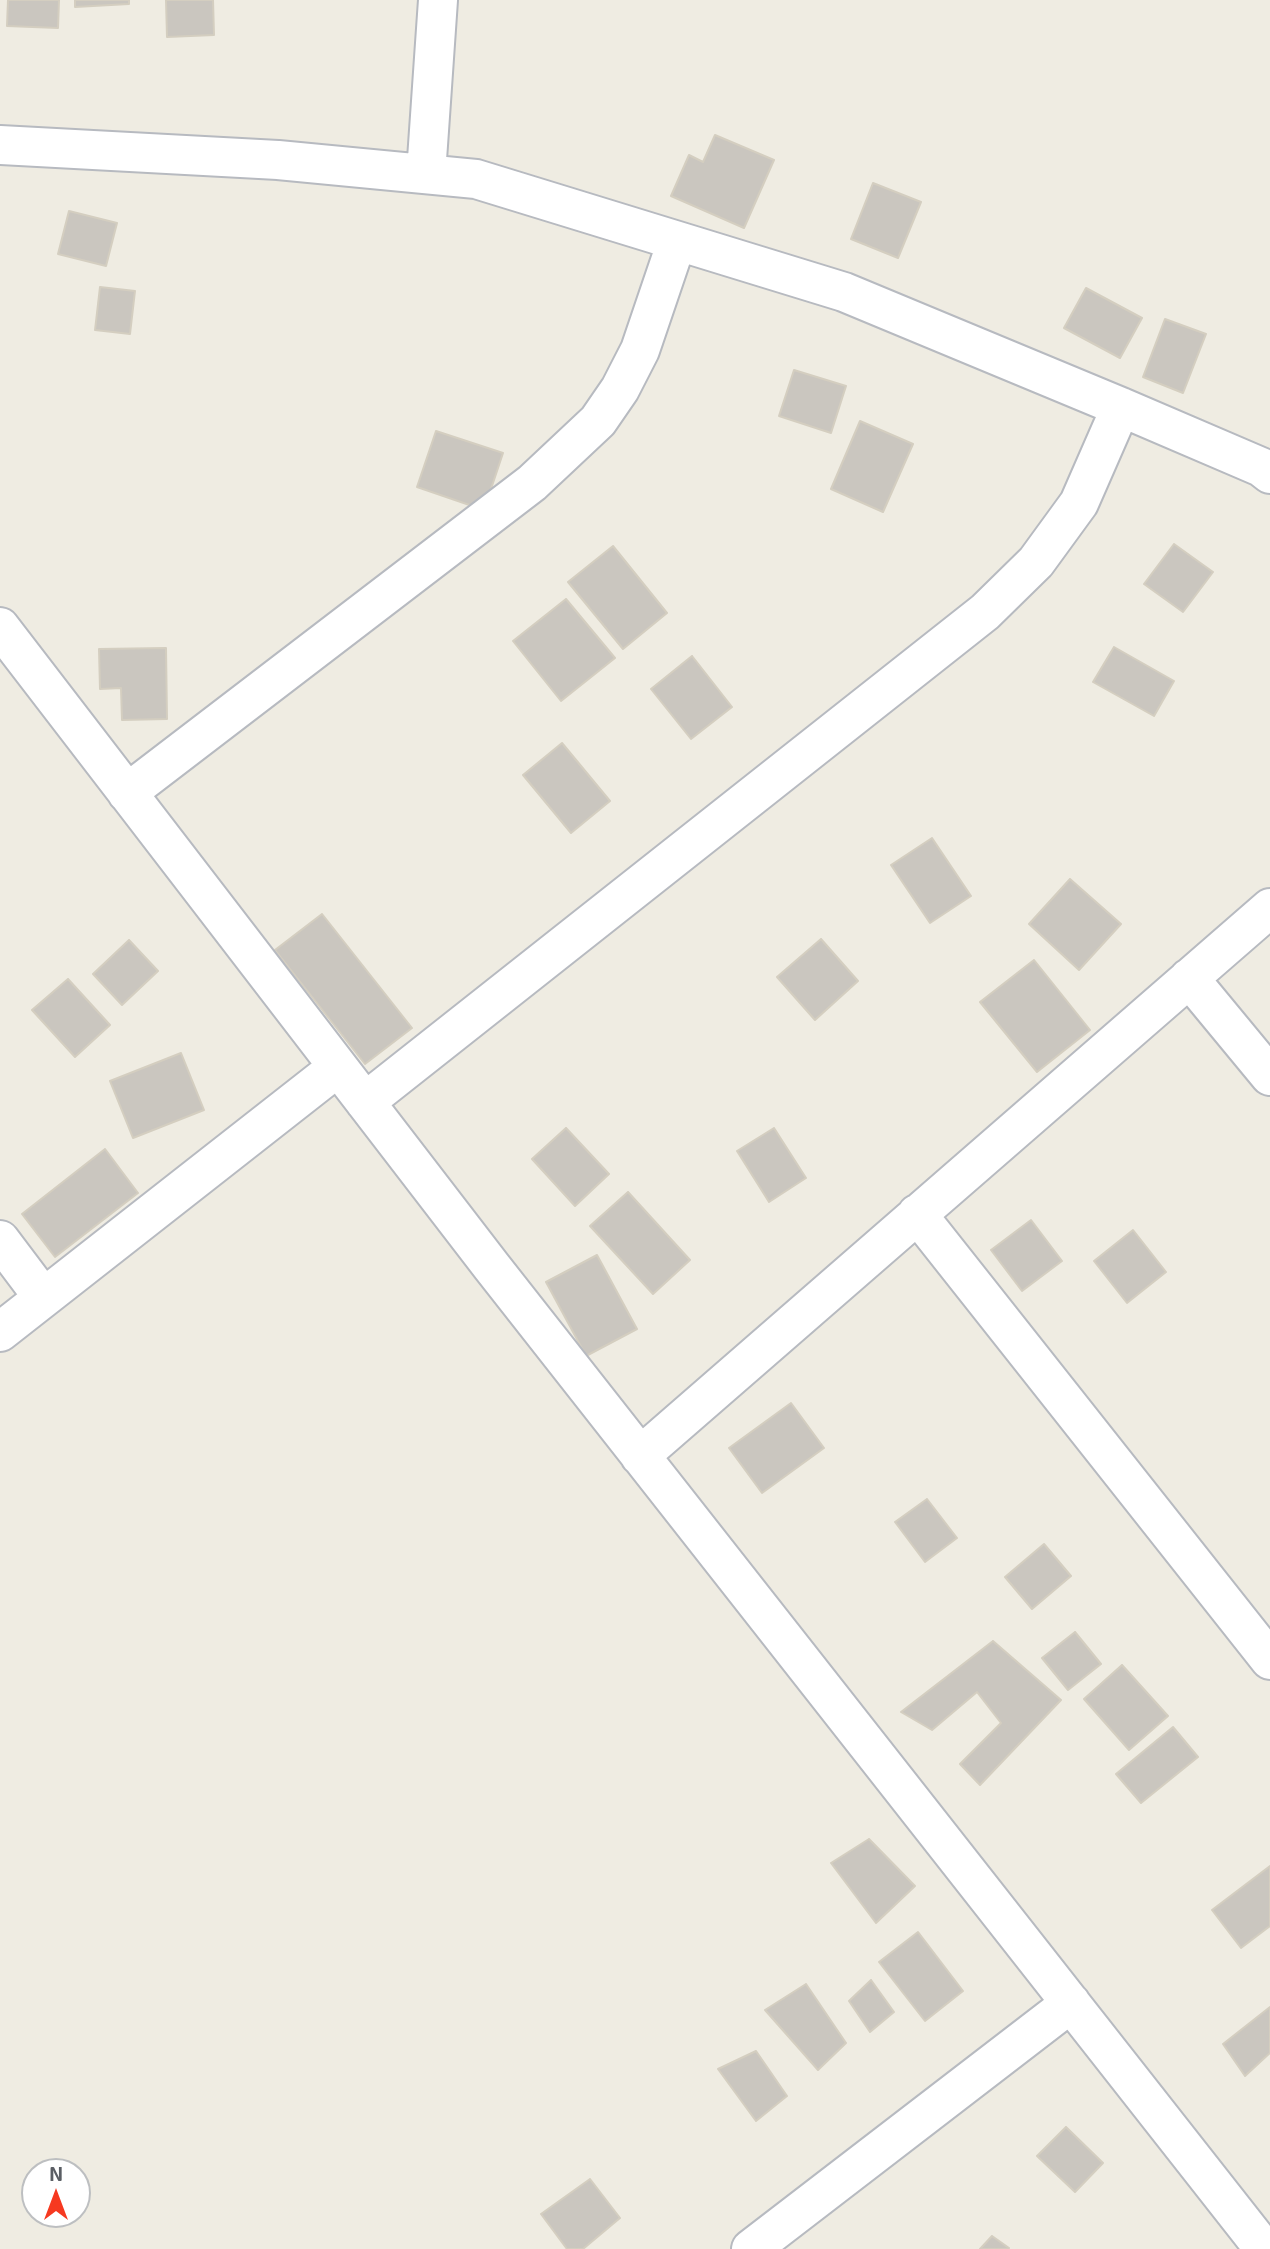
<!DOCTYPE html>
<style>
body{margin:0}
#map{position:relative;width:1270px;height:2249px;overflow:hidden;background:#efece2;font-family:"Exo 2",sans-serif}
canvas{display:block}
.north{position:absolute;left:21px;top:2158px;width:70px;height:70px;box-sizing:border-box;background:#fff;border:2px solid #bdbfc1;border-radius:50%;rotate:0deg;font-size:19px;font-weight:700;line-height:28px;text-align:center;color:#5a5e64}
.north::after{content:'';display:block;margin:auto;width:24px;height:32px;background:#f63920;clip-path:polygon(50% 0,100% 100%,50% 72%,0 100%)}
</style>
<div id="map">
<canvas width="1270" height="2249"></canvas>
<div class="north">N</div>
</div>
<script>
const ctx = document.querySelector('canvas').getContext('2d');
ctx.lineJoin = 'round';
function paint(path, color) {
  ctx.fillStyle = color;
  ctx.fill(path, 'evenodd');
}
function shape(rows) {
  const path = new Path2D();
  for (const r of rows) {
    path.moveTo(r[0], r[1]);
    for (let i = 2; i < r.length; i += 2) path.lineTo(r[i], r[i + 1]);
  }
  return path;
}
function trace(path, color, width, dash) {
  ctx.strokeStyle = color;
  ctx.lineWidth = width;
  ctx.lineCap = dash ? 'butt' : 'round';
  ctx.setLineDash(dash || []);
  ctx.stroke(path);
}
const building = shape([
 [8,0,59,0,58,28,7,26,8,0],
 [75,0,129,0,129,4,75,7,75,0],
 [166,0,213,0,214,35,167,37,166,0],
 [715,135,774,160,744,228,671,196,689,155,703,162,715,135],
 [873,183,921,202,898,258,851,239,873,183],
 [69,211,117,223,106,266,58,254,69,211],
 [100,287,135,291,130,334,95,330,100,287],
 [1086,288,1142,318,1120,358,1064,328,1086,288],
 [1165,319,1206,334,1183,393,1143,377,1165,319],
 [794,370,846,386,831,433,779,416,794,370],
 [860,421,913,444,883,512,831,489,860,421],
 [436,431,503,453,484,510,417,487,436,431],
 [1174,544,1213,572,1183,612,1144,584,1174,544],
 [613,546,667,613,623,649,568,582,613,546],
 [566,599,615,658,561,701,513,641,566,599],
 [1114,647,1174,681,1154,716,1093,682,1114,647],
 [166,648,167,719,122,720,121,688,100,689,99,649,166,648],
 [692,656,732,707,691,739,651,689,692,656],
 [562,743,610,801,571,833,523,775,562,743],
 [932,838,971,896,930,923,891,865,932,838],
 [1070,879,1121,924,1079,970,1029,924,1070,879],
 [322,914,412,1028,365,1064,275,950,322,914],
 [821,939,858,981,815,1020,777,977,821,939],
 [129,940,158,971,122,1005,93,974,129,940],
 [1034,960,1090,1030,1037,1072,980,1002,1034,960],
 [68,979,110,1025,75,1057,32,1010,68,979],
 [181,1053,204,1110,133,1138,110,1081,181,1053],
 [566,1128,609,1174,575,1206,532,1159,566,1128],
 [774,1128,806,1178,769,1202,737,1151,774,1128],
 [105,1149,138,1193,55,1257,22,1214,105,1149],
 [628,1192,690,1260,653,1294,590,1226,628,1192],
 [1031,1220,1062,1261,1022,1291,991,1250,1031,1220],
 [1133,1230,1166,1272,1127,1303,1094,1261,1133,1230],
 [597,1255,637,1329,586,1356,546,1282,597,1255],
 [791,1403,824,1448,762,1493,729,1448,791,1403],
 [927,1499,957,1538,925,1562,895,1522,927,1499],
 [1044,1544,1071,1576,1032,1609,1005,1577,1044,1544],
 [1075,1632,1101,1664,1068,1690,1042,1658,1075,1632],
 [993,1641,1061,1700,980,1785,960,1764,1001,1723,977,1692,932,1730,901,1712,993,1641],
 [1122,1665,1168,1716,1129,1750,1084,1699,1122,1665],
 [1173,1727,1198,1757,1141,1803,1116,1774,1173,1727],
 [869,1839,915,1886,876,1923,831,1863,869,1839],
 [1270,1866,1270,1926,1241,1948,1212,1910,1270,1866],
 [918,1932,963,1991,925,2021,879,1962,918,1932],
 [871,1980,894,2012,870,2032,849,2001,871,1980],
 [806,1984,846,2043,818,2070,765,2010,806,1984],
 [1270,2007,1270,2053,1245,2076,1223,2044,1270,2007],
 [756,2051,787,2096,756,2121,718,2069,756,2051],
 [1066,2127,1103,2163,1075,2192,1037,2156,1066,2127],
 [590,2179,620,2218,583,2249,567,2249,541,2214,590,2179],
 [992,2236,1009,2248,1008,2249,980,2249,992,2236]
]);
paint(building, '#cac6bf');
trace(building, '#d4cec0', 2);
const minor = shape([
 [0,145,278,160,476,179,844,292,1121,407,1261,467,1270,474],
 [426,174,438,0],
 [0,627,492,1267,1264,2249],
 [127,793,532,483,598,421,620,389,640,350,677,241],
 [1189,978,1270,1076],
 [365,1102,985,612,1036,562,1079,503,1121,407],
 [917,1214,1270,1660],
 [0,1240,43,1297],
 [0,1332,338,1067],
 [640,1456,1270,908],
 [751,2249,1071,2003]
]);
trace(minor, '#b7bac0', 42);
trace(minor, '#fff', 38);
</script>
